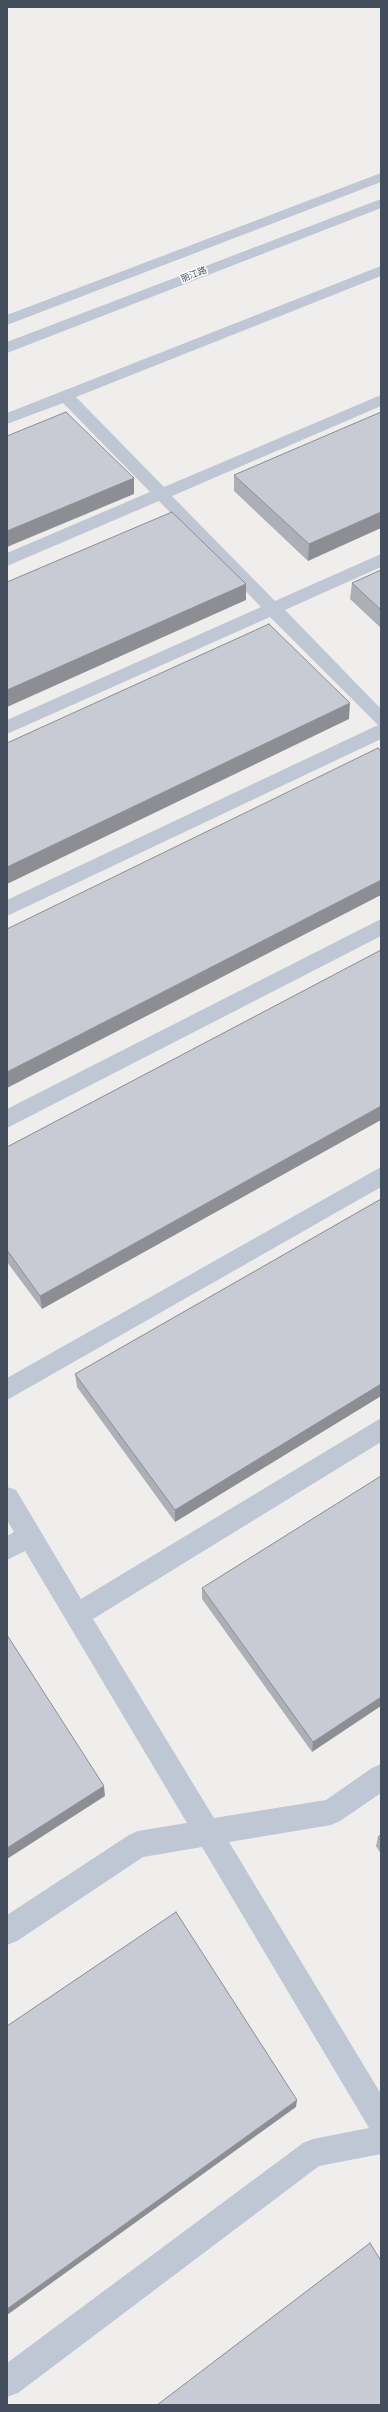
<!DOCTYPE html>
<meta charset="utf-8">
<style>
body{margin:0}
#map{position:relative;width:388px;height:2412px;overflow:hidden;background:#f0eded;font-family:Roboto,sans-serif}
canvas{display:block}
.frame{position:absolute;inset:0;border:8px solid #444d5c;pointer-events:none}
</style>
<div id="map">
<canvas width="388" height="2412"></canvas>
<div class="frame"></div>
</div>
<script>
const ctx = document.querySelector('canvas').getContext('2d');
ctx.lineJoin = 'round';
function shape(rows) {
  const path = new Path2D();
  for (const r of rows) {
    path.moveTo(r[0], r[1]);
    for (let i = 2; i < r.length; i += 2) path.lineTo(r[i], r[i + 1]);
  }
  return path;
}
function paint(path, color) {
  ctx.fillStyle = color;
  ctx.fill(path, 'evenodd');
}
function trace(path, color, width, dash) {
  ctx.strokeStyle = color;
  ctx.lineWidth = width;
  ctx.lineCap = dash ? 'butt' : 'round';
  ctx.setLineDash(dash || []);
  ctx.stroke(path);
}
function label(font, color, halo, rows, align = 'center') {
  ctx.font = font + ' Roboto,"Noto Sans SC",sans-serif';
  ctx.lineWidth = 3;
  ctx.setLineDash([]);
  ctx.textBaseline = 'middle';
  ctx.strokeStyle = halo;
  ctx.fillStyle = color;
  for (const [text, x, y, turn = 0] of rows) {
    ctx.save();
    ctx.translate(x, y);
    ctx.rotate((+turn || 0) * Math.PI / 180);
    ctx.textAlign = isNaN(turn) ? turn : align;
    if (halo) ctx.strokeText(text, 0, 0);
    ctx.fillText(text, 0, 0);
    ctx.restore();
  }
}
paint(shape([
 [381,173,381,182,7,325,7,315,381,173],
 [381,199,381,208,7,353,7,342,381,199],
 [381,266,381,276,76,397,164,487,381,395,381,406,172,496,275,601,381,554,381,567,285,610,381,709,381,739,7,916,7,900,378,725,270,617,7,734,7,720,261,607,159,501,7,566,7,553,150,492,63,403,7,424,7,413,381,266],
 [381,919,381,936,7,1128,7,1109,381,919],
 [381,1167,381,1187,7,1400,7,1378,381,1167],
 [381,1418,381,1442,93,1619,214,1818,326,1800,372,1768,381,1764,381,1793,340,1821,331,1825,229,1842,381,2094,381,2154,319,2166,18,2393,7,2397,7,2363,303,2143,313,2139,369,2128,202,1847,143,1857,17,1941,7,1945,7,1915,129,1835,138,1831,187,1823,25,1551,7,1560,7,1536,14,1532,7,1520,7,1487,16,1490,81,1599,381,1418]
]), '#bfc6d4');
paint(shape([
 [381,412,308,561,234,491,234,475],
 [381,570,381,628,350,599,352,583],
 [381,950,42,1309,7,1262,7,1147],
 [381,1199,381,1396,175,1522,77,1387,75,1374],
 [381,1476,312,1752,202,1599,202,1588],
 [381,1835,381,1854,376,1846,378,1837]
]), '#acafb5');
paint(shape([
 [134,478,134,494,7,547,7,531],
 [381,512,381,528,308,561,309,544],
 [246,584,246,600,7,707,7,690],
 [350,703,349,719,7,884,7,867],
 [381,880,381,895,7,1088,7,1072],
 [381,1106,381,1120,42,1309,40,1296],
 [381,1384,381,1396,175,1522,175,1510],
 [381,1697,381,1706,312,1752,313,1742],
 [104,1786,105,1796,7,1859,7,1848],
 [297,2100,296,2107,7,2315,7,2309]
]), '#8c8e94');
const building = shape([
 [66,412,134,478,7,531,7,436,66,412],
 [381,412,381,512,309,544,234,475,381,412],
 [172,512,246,584,7,690,7,582,172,512],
 [381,570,381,610,352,583,381,570],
 [269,624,350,703,7,867,7,743,269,624],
 [378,748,381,752,381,880,7,1072,7,929,378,748],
 [381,950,381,1106,40,1296,7,1250,7,1147,381,950],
 [381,1199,381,1384,175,1510,75,1374,381,1199],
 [381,1476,381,1697,313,1742,202,1588,381,1476],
 [7,1635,104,1786,7,1848,7,1635],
 [381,1835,381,1841,378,1837,381,1835],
 [176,1912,297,2100,7,2309,7,2026,176,1912],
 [370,2243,381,2261,381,2405,157,2405,370,2243]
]);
paint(building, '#c8cbd3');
trace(building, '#8c8e94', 1);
label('9px', '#444d5c', '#fff', [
 ["丽江路",194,275,-21]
]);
</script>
